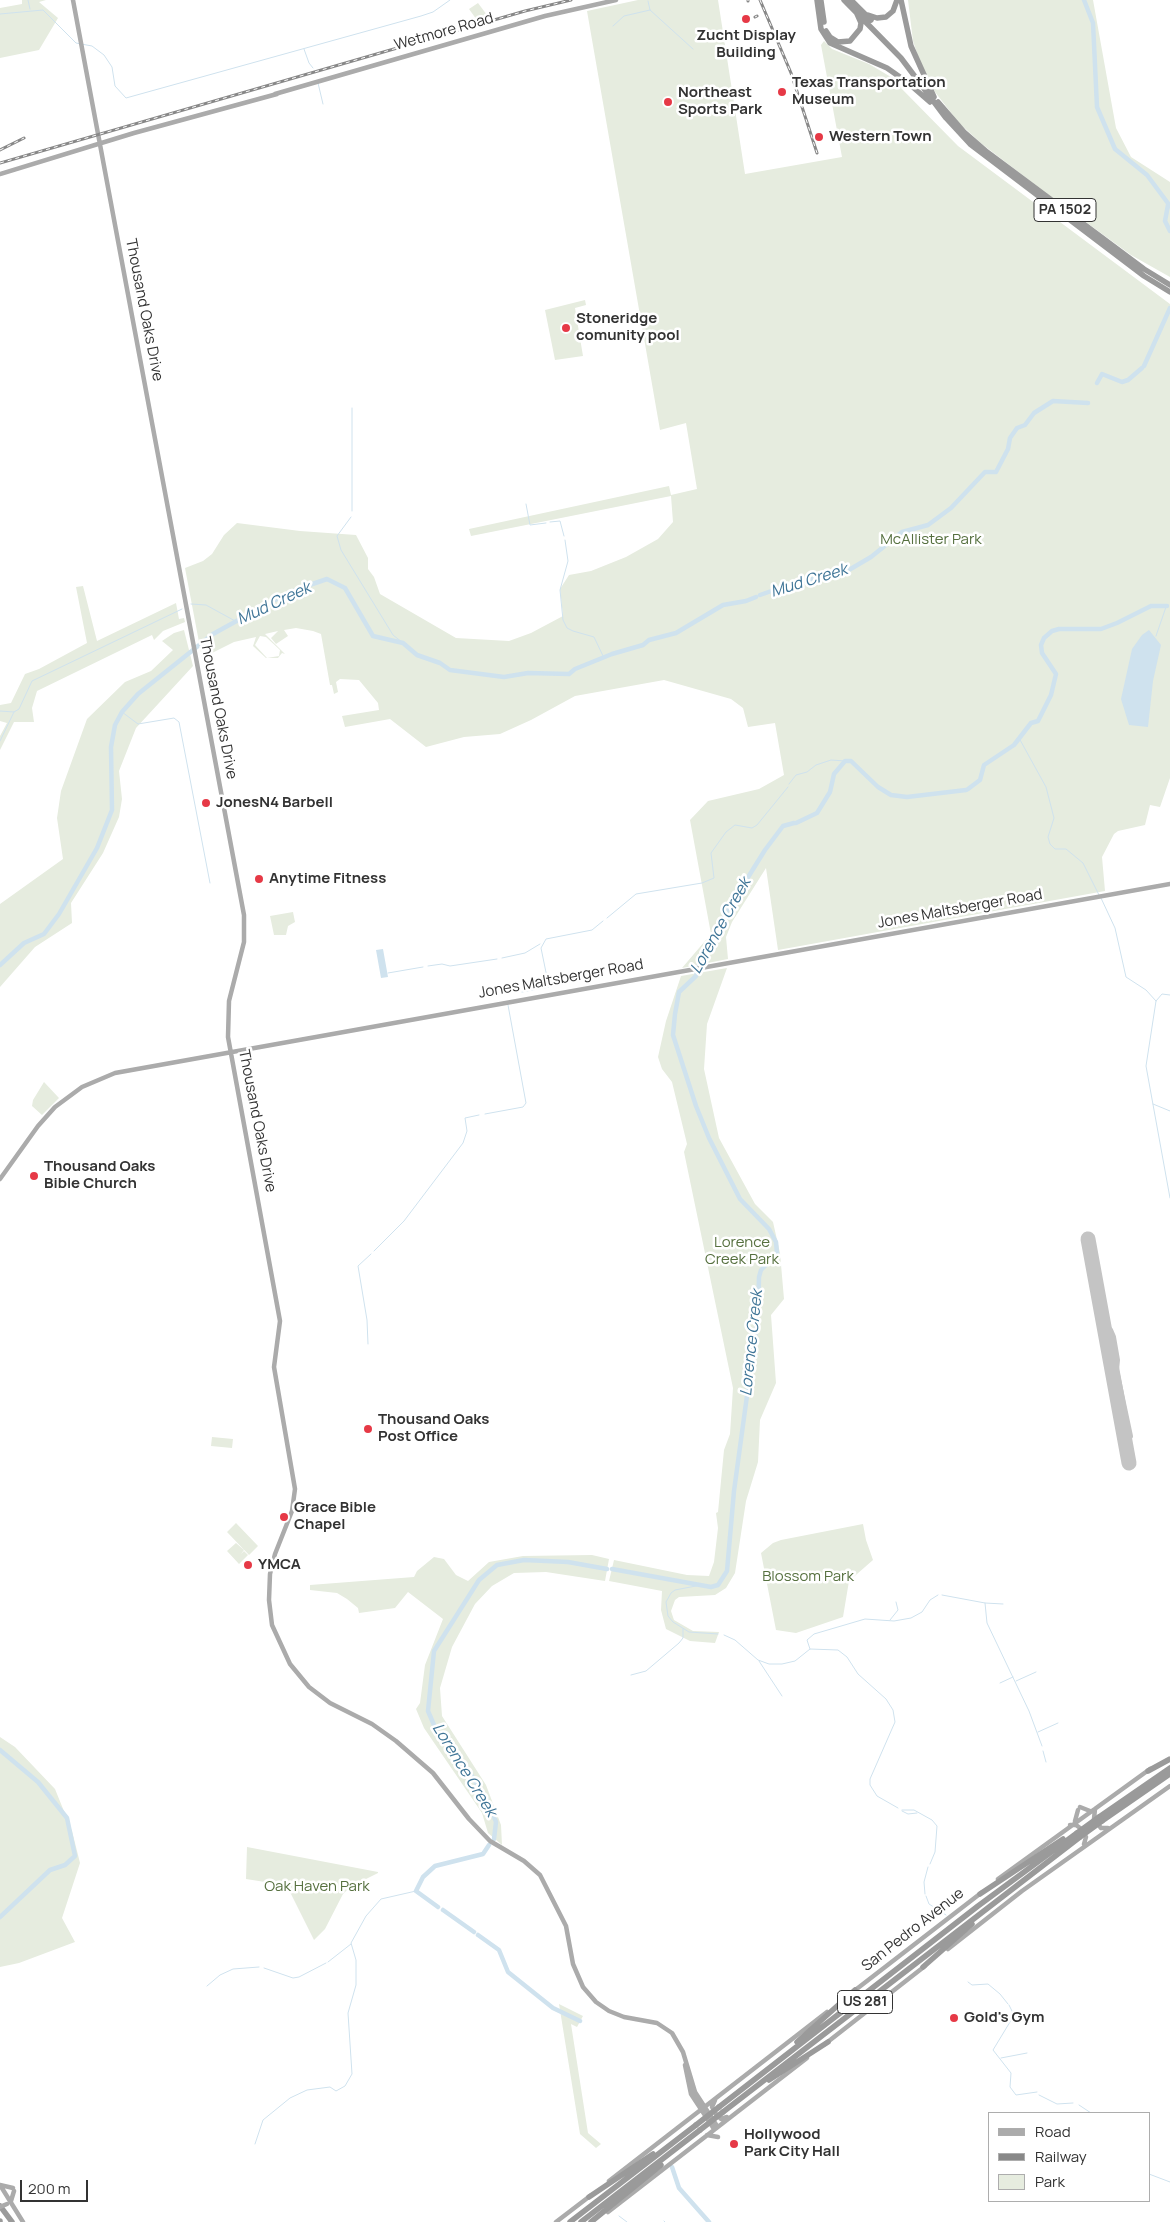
<!DOCTYPE html>
<style>
body{margin:0}
#map{position:relative;width:1170px;height:2222px;overflow:hidden;background:#fff;font-family:Manrope,sans-serif}
canvas{display:block}
.legend{position:absolute;left:988px;top:2112px;width:162px;height:90px;box-sizing:border-box;background:#fff;border:1px solid #adadad;margin:0;padding:6px 9px;list-style:none;font-size:15px;color:#333}
.legend li{display:flex;align-items:center;gap:10px;height:25px}
.legend b{width:25px;border:1px solid #adadad}
.scale{position:absolute;left:20px;top:2180px;width:68px;height:22px;box-sizing:border-box;border:2px solid #333;border-top:0;padding-left:6px;font-size:15px;line-height:18px;white-space:nowrap;color:#333;-webkit-text-stroke:4px #fff;paint-order:stroke}
</style>
<div id="map">
<canvas width="1170" height="2222"></canvas>
<ul class="legend">
<li><b style="height:6px;background:#ababab"></b>Road</li>
<li><b style="height:6px;background:#888"></b>Railway</li>
<li><b style="height:14px;background:#e6ecdf"></b>Park</li>
</ul>
<div class="scale">200 m</div>
</div>
<script>
const ctx = document.querySelector('canvas').getContext('2d');
ctx.lineJoin = 'round';
function paint(path, color) {
  ctx.fillStyle = color;
  ctx.fill(path, 'evenodd');
}
function shape(rows) {
  const path = new Path2D();
  for (const r of rows) {
    path.moveTo(r[0], r[1]);
    for (let i = 2; i < r.length; i += 2) path.lineTo(r[i], r[i + 1]);
  }
  return path;
}
function trace(path, color, width, dash) {
  ctx.strokeStyle = color;
  ctx.lineWidth = width;
  ctx.lineCap = dash ? 'butt' : 'round';
  ctx.setLineDash(dash || []);
  ctx.stroke(path);
}
function label(font, color, halo, rows, align = 'center') {
  ctx.font = font + ' Manrope,sans-serif';
  ctx.lineWidth = 5;
  ctx.setLineDash([]);
  ctx.textBaseline = 'middle';
  ctx.strokeStyle = halo;
  ctx.fillStyle = color;
  for (const [text, x, y, turn = 0] of rows) {
    ctx.save();
    ctx.translate(x, y);
    ctx.rotate((+turn || 0) * Math.PI / 180);
    ctx.textAlign = isNaN(turn) ? turn : align;
    if (halo) ctx.strokeText(text, 0, 0);
    ctx.fillText(text, 0, 0);
    ctx.restore();
  }
}
paint(shape([
 [22,0,46,0,39,2,58,18,39,50,0,58,0,8,22,4],
 [638,0,718,0,745,174,842,157,821,45,824,41,832,49,869,64,896,80,903,86,901,88,958,146,1170,304,1170,778,1160,807,1150,805,1145,825,1118,831,1114,834,1102,857,1105,891,778,950,766,868,732,922,726,937,728,959,682,968,711,934,690,820,708,801,759,789,784,775,775,723,748,727,743,708,731,699,664,680,575,696,531,720,500,734,464,737,426,747,390,719,345,727,342,716,379,710,378,703,359,680,340,679,336,682,338,692,334,694,332,685,330,685,321,634,313,631,296,628,284,630,288,636,276,644,271,638,278,631,265,634,285,654,282,653,278,658,266,658,253,646,256,637,234,642,202,658,185,568,203,561,212,554,224,535,237,523,300,531,356,535,368,558,368,569,374,577,380,594,456,638,509,641,531,633,563,616,560,589,569,575,591,571,626,557,658,539,673,522,671,496,471,536,469,529,669,486,671,495,697,489,686,423,660,430,587,11],
 [260,636,266,637,280,650,279,656,267,658,255,645],
 [908,0,1093,0,1116,128,1131,157,1170,182,1170,277,1131,255,1042,190,982,144,959,123,935,92,920,62,913,41],
 [478,3,490,19,479,23,469,9],
 [585,300,586,305,575,308,583,356,555,360,545,310],
 [83,586,97,641,176,603,179,619,184,618,185,622,163,631,154,640,152,635,37,691,32,708,34,722,14,722,0,750,0,736,7,723,0,721,0,705,11,703,25,674,39,669,87,643,76,587],
 [184,630,193,666,136,728,119,771,122,799,119,817,103,853,71,903,72,923,35,947,0,987,0,904,63,859,57,818,61,791,87,719,125,682,151,671,173,650,162,641,174,633],
 [293,912,295,922,288,926,286,935,274,935,270,916],
 [727,968,707,1024,704,1069,719,1138,755,1204,773,1222,780,1253,784,1299,771,1315,776,1383,760,1420,758,1462,746,1501,735,1573,726,1588,715,1595,679,1597,675,1600,671,1611,674,1620,693,1631,719,1632,715,1643,690,1641,666,1629,661,1610,662,1591,609,1581,614,1560,687,1575,709,1576,714,1562,718,1528,716,1513,718,1512,724,1450,730,1434,733,1388,684,1152,687,1144,672,1082,662,1069,658,1057,666,1021,681,976],
 [44,1082,59,1098,42,1115,32,1106,33,1100],
 [212,1437,233,1439,232,1448,211,1446],
 [236,1523,258,1546,249,1555,227,1532],
 [863,1524,866,1540,873,1560,849,1581,843,1617,796,1633,776,1630,761,1553,773,1543,781,1540],
 [236,1543,244,1550,241,1554,244,1551,248,1555,239,1564,227,1551],
 [592,1555,609,1559,605,1581,546,1572,514,1573,492,1586,475,1604,452,1647,440,1688,442,1716,486,1785,501,1825,502,1845,488,1833,482,1813,424,1728,416,1709,420,1703,425,1665,443,1619,408,1592,395,1608,359,1613,358,1608,347,1599,337,1593,310,1590,310,1585,414,1577,417,1571,434,1557,444,1559,456,1575,468,1581,489,1562,523,1556],
 [0,1737,15,1747,55,1789,72,1831,80,1863,62,1918,75,1942,19,1963,0,1967],
 [247,1847,378,1872,378,1873,350,1887,343,1894,325,1929,314,1940,290,1892,278,1884,246,1879],
 [559,2004,583,2016,577,2027,571,2024,588,2133,601,2144,596,2148,580,2134]
]), '#e6ecdf');
paint(shape([
 [1149,630,1161,645,1153,681,1148,727,1129,725,1121,699,1132,649,1142,635],
 [383,949,388,977,381,978,376,950]
]), '#cfe2ee');
trace(shape([
 [28,0,30,9],
 [648,1,650,10,693,49],
 [0,14,43,10,76,43,92,46,104,55,112,67,115,86,126,98,421,16,433,12,450,0],
 [613,26,624,16,650,10],
 [304,49,309,63,313,68],
 [318,83,323,104],
 [526,504,530,525,546,523],
 [352,511,352,408],
 [351,517,337,536,341,550,393,635,403,643],
 [550,522,560,521,564,536],
 [565,540,568,561,560,590,563,620,567,628,573,631,594,637,604,658],
 [191,604,206,605,237,622],
 [1156,636,1166,607],
 [0,711,14,712,19,709,32,681,182,609],
 [122,712,138,724,174,718,179,722,210,883],
 [1019,738,1046,787,1054,818,1048,837,1050,844,1055,849,1066,849,1083,863,1099,895],
 [0,741,14,712],
 [789,784,796,775,807,772,816,765,831,760,845,761],
 [1101,898,1115,928,1126,977,1146,990,1156,1001],
 [607,918,636,894,702,883,714,878,711,853,726,832,735,825,752,828,757,825,788,787],
 [502,958,525,953,540,944],
 [428,966,442,964,450,966,497,959],
 [388,973,423,967],
 [522,992,549,987,541,948,546,939,592,930,603,921],
 [1170,995,1162,994,1156,1001,1146,1066,1170,1198],
 [1153,1104,1170,1111],
 [485,1114,523,1107,526,1103,508,1005],
 [374,1251,404,1221,463,1143,467,1131,465,1118,479,1115],
 [368,1344,367,1320,358,1266,371,1254],
 [701,1585,675,1590,671,1593,666,1602,668,1616,673,1622,689,1632,718,1634],
 [942,1595,985,1603,1003,1604],
 [985,1603,987,1623,1029,1711,1042,1746],
 [890,1620,898,1610,896,1602],
 [724,1635,735,1640,758,1660,769,1664,782,1664,795,1661,810,1649,838,1650,847,1657,858,1674,886,1699,893,1710,895,1722,870,1779,870,1785,877,1796,898,1808],
 [810,1649,807,1640,814,1634,865,1619,894,1621,911,1618,922,1612,930,1600,938,1595],
 [759,1661,782,1696],
 [631,1675,646,1671,679,1643,683,1638,683,1629],
 [1016,1681,1036,1672],
 [1000,1683,1013,1677],
 [1038,1732,1058,1723],
 [1043,1751,1046,1762],
 [902,1810,914,1810,932,1820,937,1826,935,1852,930,1864],
 [902,1811,908,1814,917,1813],
 [925,1894,924,1882,928,1867],
 [926,1896,929,1904,946,1915],
 [328,1962,351,1944],
 [264,1968,293,1978,299,1977,326,1963],
 [968,1982,972,1985,988,1984,1000,1994,1008,2004],
 [207,1986,220,1975,233,1969,259,1967],
 [1009,2005,1013,2013,1013,2017,993,2050,1011,2073,1010,2087,1016,2095,1037,2092],
 [1001,2058,1027,2053],
 [1039,2095,1057,2104,1073,2103],
 [1079,2105,1091,2113],
 [255,2144,263,2120,290,2098,307,2090,330,2087,336,2091,345,2086,352,2074,348,2013,356,1985,356,1960,351,1943,366,1916,381,1899,416,1891],
 [1149,2174,1170,2182],
 [619,2216,627,2222],
 [664,2221,665,2222]
]), '#cfe2ee', 1);
trace(shape([
 [1084,0,1093,23,1097,107,1115,149,1147,175,1170,206],
 [1168,205,1165,221,1170,231],
 [1144,366,1170,308],
 [1097,383,1102,374,1122,382,1128,380,1142,368],
 [760,595,797,582,842,574,871,557,902,532,928,525,951,508,985,472,996,472,1008,449,1010,438,1017,428,1025,425,1034,413,1053,401,1088,403],
 [968,789,980,780,984,765,1014,745,1031,723,1038,721,1051,695,1056,674,1042,653,1041,645,1044,638,1052,631,1059,629,1101,629,1117,623,1151,606,1167,606],
 [796,823,817,813,830,792,834,774,845,761,851,761,878,787,891,795,907,797,966,790],
 [0,965,24,943,44,934,59,914,97,848,112,810,111,747,115,725,122,712,138,694,213,634,271,602,298,589,327,579,345,588,373,636,403,643,417,655,440,663,450,670,504,677,528,673,569,674,575,669,612,654,643,645,649,640,676,633,723,605,746,601,756,597],
 [612,1569,711,1587,718,1585,727,1571,734,1491,758,1315,759,1277,761,1270,777,1254,776,1242,769,1229,740,1199,709,1138,696,1106,673,1035,675,1014,679,992,696,976,700,961,727,911,765,850,783,826,794,823],
 [0,1750,38,1782,67,1818,75,1856,65,1865,50,1870,0,1917],
 [494,1839,496,1822,490,1806,470,1773,437,1732,428,1711,434,1651,479,1580,497,1565,524,1560,568,1562,607,1569],
 [438,1907,416,1891,423,1877,435,1866,483,1854,489,1845],
 [443,1910,474,1932],
 [478,1935,499,1950,508,1972,553,2008,580,2021],
 [672,2167,679,2188,709,2222]
]), '#cfe2ee', 4.5);
trace(shape([
 [1105,1330,1110,1330,1113,1337,1117,1360,1116,1370,1130,1436]
]), '#c4c4c4', 6);
trace(shape([
 [1088,1239,1129,1463]
]), '#c4c4c4', 15);
trace(shape([
 [73,0,244,915,244,942,229,1001,228,1037,280,1321,274,1367,295,1489,292,1511,275,1554,270,1574,269,1600,272,1625,290,1664,309,1687,330,1703,372,1724,396,1741,433,1773,469,1819,490,1841,524,1861,540,1875,566,1926,573,1964,583,1987,596,2002,609,2011,624,2017,657,2023,672,2033,683,2052,695,2092,717,2126],
 [275,94,545,16,616,0],
 [0,174,134,133,277,94],
 [0,1179,38,1126,55,1107,82,1087,115,1073,1170,884],
 [1080,1807,1090,1811],
 [1095,1809,1094,1819,1101,1828,1108,1828],
 [1075,1821,1078,1810],
 [1070,1825,1076,1825,1080,1828,1086,1837,1084,1844],
 [998,1879,1150,1769],
 [948,1949,1022,1891,1170,1786],
 [854,1991,981,1893],
 [825,2044,925,1966],
 [685,2065,691,2094,714,2129],
 [715,2100,712,2107,716,2114,721,2119,727,2117],
 [707,2135,718,2137],
 [609,2181,827,2012],
 [0,2185,23,2222],
 [0,2185,13,2188],
 [11,2201,14,2191],
 [608,2212,807,2058],
 [556,2222,590,2196]
]), '#ababab', 4.5);
trace(shape([
 [817,0,821,29,830,43,887,68,907,82,930,102],
 [844,0,901,58,946,118,970,144,1144,276,1170,292],
 [851,0,871,20],
 [901,0,911,46,934,97],
 [821,1,824,22],
 [868,15,877,18,886,17,893,11,897,0],
 [826,31,830,37,838,42,850,41,860,29,861,23,857,14],
 [938,102,964,132,987,152,1144,269,1170,285],
 [1039,197,1043,208,1041,214],
 [1041,214,1050,211,1058,212],
 [1148,1771,1170,1759],
 [1099,1817,1170,1768],
 [1102,1821,1170,1774],
 [980,1894,1063,1839],
 [923,1967,972,1924],
 [797,2042,855,1990],
 [769,2080,828,2042],
 [719,2107,978,1906,1077,1833],
 [723,2112,1080,1837],
 [589,2197,653,2154],
 [0,2206,12,2222],
 [0,2221,0,2222],
 [570,2222,696,2125],
 [581,2222,700,2130],
 [591,2222,661,2165]
]), '#9a9a9a', 5.5);
const rail = shape([
 [760,0,791,73,817,153],
 [748,1,748,0],
 [755,17,757,16],
 [0,150,24,138],
 [0,163,525,11,571,0]
]);
trace(rail, '#888', 3);
trace(rail, '#fff', 1, [4]);
trace(shape([
 [0,2207,7,2204]
]), '#ababab', 4.5);
trace(shape([
 [1077,1833,1099,1817],
 [1080,1837,1102,1821],
 [696,2125,719,2107],
 [700,2130,723,2112]
]), '#9a9a9a', 5.5);
for (const [x, y, r, color] of [
 [746,19,5,"#e63946"],
 [782,92,5,"#e63946"],
 [668,102,5,"#e63946"],
 [819,137,5,"#e63946"],
 [566,328,5,"#e63946"],
 [206,803,5,"#e63946"],
 [259,879,5,"#e63946"],
 [34,1176,5,"#e63946"],
 [368,1429,5,"#e63946"],
 [284,1517,5,"#e63946"],
 [248,1565,5,"#e63946"],
 [954,2018,5,"#e63946"],
 [734,2144,5,"#e63946"]
]) {
  const dot = new Path2D();
  dot.arc(x, y, r, 0, 2 * Math.PI);
  ctx.fillStyle = color;
  ctx.fill(dot);
  trace(dot, '#fff', 2);
}
for (const [x, y, w] of [
 [1065,210,62],
 [865,2002,55]
]) {
  const box = new Path2D();
  box.roundRect(x - w / 2, y - 11.5, w, 23, 4);
  ctx.fillStyle = '#fff';
  ctx.fill(box);
  trace(box, '#333', 1);
}
label('bold 14px', '#333', null, [
 ["PA 1502",1065,210],
 ["US 281",865,2002]
]);
label('15px', '#333', '#fff', [
 ["Wetmore Road",444,32,-16],
 ["Thousand Oaks Drive",144,310,79],
 ["Thousand Oaks Drive",218,708,79],
 ["Jones Maltsberger Road",960,909,-10],
 ["Jones Maltsberger Road",561,979,-10],
 ["Thousand Oaks Drive",257,1121,79],
 ["San Pedro Avenue",913,1930,-38]
]);
label('bold 15px', '#333', '#fff', [
 ["Zucht Display",746,36,"center"],
 ["Building",746,53,"center"],
 ["Texas Transportation",792,83],
 ["Museum",792,100],
 ["Northeast",678,93],
 ["Sports Park",678,110],
 ["Western Town",829,137],
 ["Stoneridge",576,319],
 ["comunity pool",576,336],
 ["JonesN4 Barbell",216,803],
 ["Anytime Fitness",269,879],
 ["Thousand Oaks",44,1167],
 ["Bible Church",44,1184],
 ["Thousand Oaks",378,1420],
 ["Post Office",378,1437],
 ["Grace Bible",294,1508],
 ["Chapel",294,1525],
 ["YMCA",258,1565],
 ["Gold's Gym",964,2018],
 ["Hollywood",744,2135],
 ["Park City Hall",744,2152]
], 'left');
label('15px', '#56703f', '#fff', [
 ["McAllister Park",931,540],
 ["Lorence",742,1243],
 ["Creek Park",742,1260],
 ["Blossom Park",808,1577],
 ["Oak Haven Park",317,1887]
]);
label('italic 16px', '#3f7597', '#fff', [
 ["Mud Creek",809,581,-17],
 ["Mud Creek",274,604,-25],
 ["Lorence Creek",721,926,-61],
 ["Lorence Creek",752,1343,-84],
 ["Lorence Creek",464,1770,58]
]);
</script>
